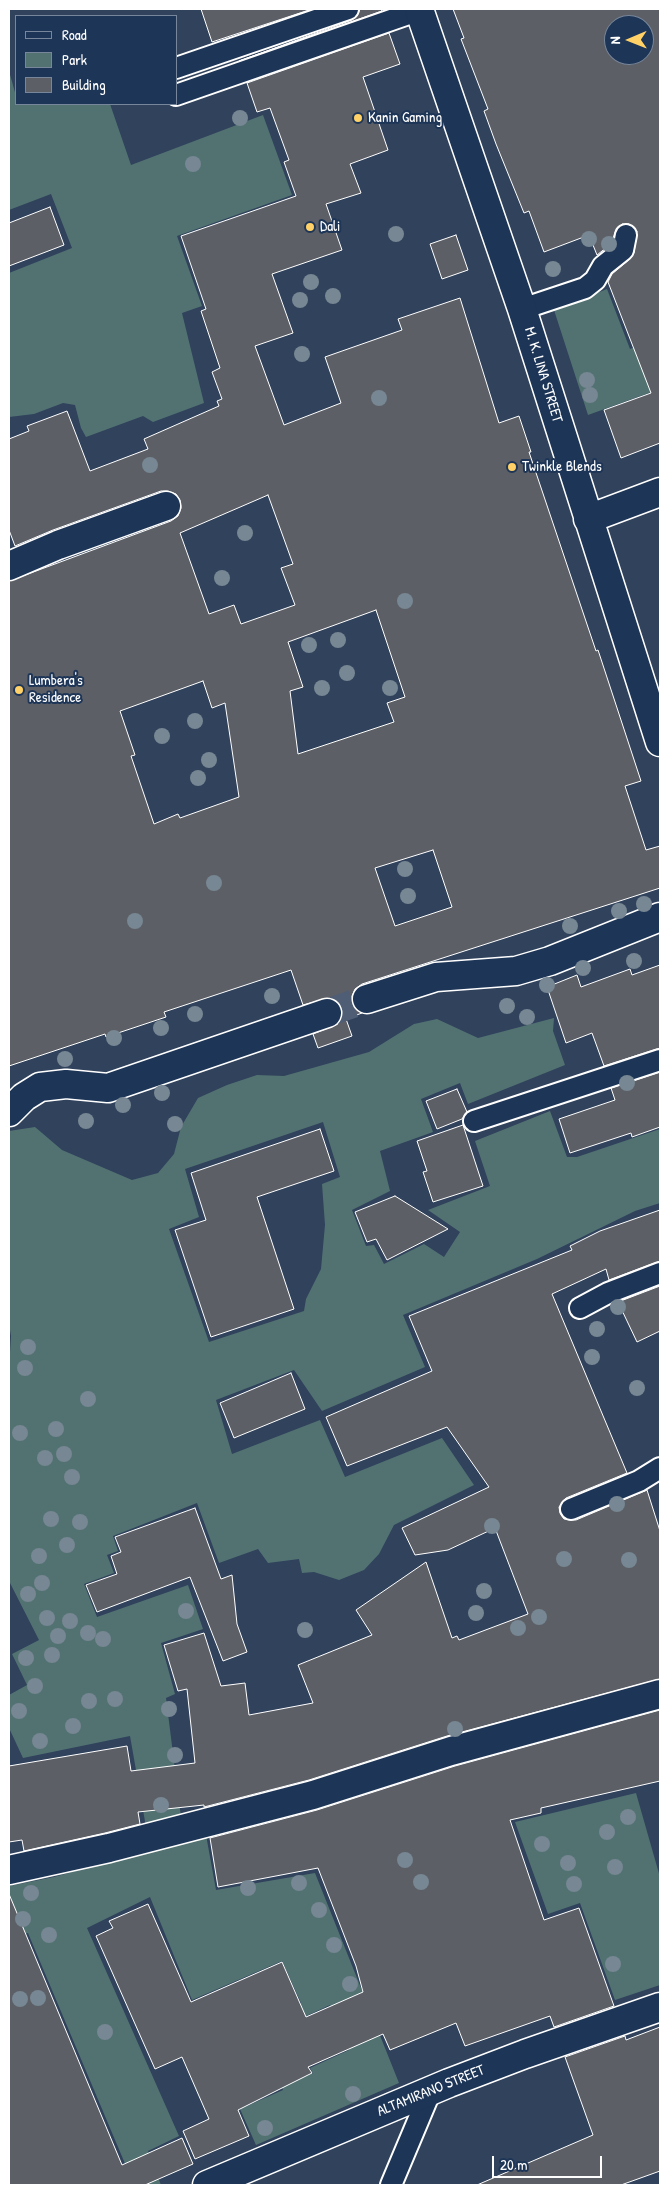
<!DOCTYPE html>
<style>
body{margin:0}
#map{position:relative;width:669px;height:2194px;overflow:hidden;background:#30425c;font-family:"Patrick Hand",sans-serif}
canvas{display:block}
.frame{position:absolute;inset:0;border:10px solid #fff;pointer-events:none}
.legend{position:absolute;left:15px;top:15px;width:162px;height:90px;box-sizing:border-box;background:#1d3557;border:1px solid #77869a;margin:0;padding:6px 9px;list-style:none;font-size:15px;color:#fff}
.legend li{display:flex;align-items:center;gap:10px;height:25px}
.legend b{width:25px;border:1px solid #77869a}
.north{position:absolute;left:604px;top:15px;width:50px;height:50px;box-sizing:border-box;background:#1d3557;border:1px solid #77869a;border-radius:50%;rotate:269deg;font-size:14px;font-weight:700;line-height:20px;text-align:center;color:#fff}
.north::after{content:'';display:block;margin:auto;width:18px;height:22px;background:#ffd166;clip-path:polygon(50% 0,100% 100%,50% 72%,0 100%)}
.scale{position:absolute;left:492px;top:2156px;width:110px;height:22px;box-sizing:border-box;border:2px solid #fff;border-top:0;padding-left:6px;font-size:15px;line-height:18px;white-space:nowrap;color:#fff;-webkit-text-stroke:4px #1d3557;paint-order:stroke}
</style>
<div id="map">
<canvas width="669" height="2194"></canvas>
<div class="frame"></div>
<ul class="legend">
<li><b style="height:6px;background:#1d3557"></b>Road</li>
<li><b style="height:14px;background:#527272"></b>Park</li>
<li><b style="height:14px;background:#5c5f66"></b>Building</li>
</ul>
<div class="north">N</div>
<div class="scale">20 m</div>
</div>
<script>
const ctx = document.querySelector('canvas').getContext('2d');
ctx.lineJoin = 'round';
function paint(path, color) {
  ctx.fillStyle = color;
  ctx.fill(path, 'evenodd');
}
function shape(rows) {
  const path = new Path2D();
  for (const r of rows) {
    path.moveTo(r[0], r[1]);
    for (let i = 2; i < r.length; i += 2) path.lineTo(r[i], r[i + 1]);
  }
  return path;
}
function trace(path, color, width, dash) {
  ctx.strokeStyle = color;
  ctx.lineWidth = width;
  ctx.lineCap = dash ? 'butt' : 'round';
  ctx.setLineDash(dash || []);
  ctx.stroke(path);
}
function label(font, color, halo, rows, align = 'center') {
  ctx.font = font + ' "Patrick Hand",sans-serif';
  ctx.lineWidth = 4;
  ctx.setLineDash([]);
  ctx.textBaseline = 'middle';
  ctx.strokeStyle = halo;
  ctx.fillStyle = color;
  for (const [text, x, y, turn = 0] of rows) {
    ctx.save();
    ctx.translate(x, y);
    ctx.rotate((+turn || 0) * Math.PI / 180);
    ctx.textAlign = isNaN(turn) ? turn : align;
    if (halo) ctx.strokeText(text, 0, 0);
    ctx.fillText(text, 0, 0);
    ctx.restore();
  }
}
paint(shape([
 [9,71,16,96,16,104,110,104,131,165,263,115,292,195,177,236,202,306,182,313,204,403,153,422,143,416,86,437,81,428,75,405,63,403,34,414,9,417,9,273,72,248,51,194,9,210],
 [607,289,630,349,660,337,660,389,588,415,554,310],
 [554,1018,553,1031,565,1065,468,1104,460,1083,421,1099,433,1132,380,1151,390,1191,352,1210,366,1246,374,1245,384,1264,424,1244,444,1257,460,1232,428,1210,490,1186,475,1141,550,1111,567,1157,577,1157,660,1129,660,1203,635,1211,537,1259,403,1315,425,1367,322,1411,294,1370,216,1400,232,1454,320,1420,345,1477,442,1438,474,1485,394,1525,379,1554,364,1570,339,1580,314,1572,302,1573,299,1559,268,1563,258,1549,219,1563,197,1503,113,1536,118,1551,107,1555,114,1573,84,1584,97,1617,188,1585,203,1629,161,1643,175,1694,166,1698,181,1817,146,1827,130,1736,23,1758,9,1728,9,1695,27,1685,12,1654,39,1640,9,1581,9,1369,11,1336,9,1324,9,1131,35,1127,62,1150,132,1180,158,1173,174,1154,181,1127,198,1098,227,1085,257,1075,284,1076,369,1052,414,1024,437,1019,478,1038],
 [323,1122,340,1177,322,1184,325,1225,321,1269,306,1299,304,1311,209,1342,169,1229,199,1217,185,1169],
 [636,1793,660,1877,660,1985,615,2000,580,1903,548,1914,515,1822],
 [206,1835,216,1890,315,1873,399,2083,256,2145,240,2109,283,2090,282,2087,313,2073,310,2068,349,2050,330,2005,302,2018,296,2005,301,2003,282,1961,192,2000,150,1897,87,1928,179,2136,148,2151,161,2185,134,2185,28,1933,9,1939,9,1886,54,1877]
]), '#527272');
const building = shape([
 [201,9,312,9,212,42,201,9],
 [360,9,381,9,382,11,239,61,352,20,357,16,360,9],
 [453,9,660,9,660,443,621,458,604,410,651,393,608,282,612,274,630,259,634,253,637,231,629,224,622,224,615,232,612,243,597,255,589,235,544,252,529,211,524,213,496,144,484,111,488,109,461,39,464,38,453,9],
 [614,25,644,25,644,55,614,55,614,25],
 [389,33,400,64,363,77,388,150,350,164,361,193,326,204,342,250,272,274,293,333,255,346,284,425,341,403,325,357,402,330,398,319,460,298,499,423,519,416,531,452,529,452,596,651,598,650,641,781,625,786,646,850,660,846,660,888,362,984,355,989,352,996,352,1004,362,1013,346,1019,352,1036,318,1048,313,1034,338,1024,342,1016,342,1008,337,1001,330,998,303,1005,291,970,164,1012,166,1017,106,1037,105,1034,9,1066,9,581,171,521,178,516,181,508,180,500,176,494,168,491,161,491,53,530,15,546,9,530,9,439,29,431,27,426,67,411,90,471,148,449,144,439,219,406,217,401,222,399,212,372,220,368,201,311,206,309,181,236,296,196,284,162,289,160,270,108,257,112,247,83,389,33],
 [268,495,293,564,281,568,295,605,241,624,234,605,209,614,180,533,268,495],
 [376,610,405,697,387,703,394,722,298,754,290,691,303,687,288,642,376,610],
 [203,681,212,708,225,703,239,797,180,818,178,814,154,824,131,756,135,755,120,711,203,681],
 [433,850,452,907,395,926,375,868,433,850],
 [50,207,64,245,9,266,9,223,50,207],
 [456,235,468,270,442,279,430,244,456,235],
 [660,965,660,1048,604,1066,592,1033,566,1043,547,987,577,975,581,987,630,969,632,975,660,965],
 [660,1072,660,1127,632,1137,631,1133,570,1153,559,1119,615,1100,611,1088,660,1072],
 [457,1089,467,1112,462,1119,437,1129,426,1101,457,1089],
 [463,1125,483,1186,433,1202,423,1172,427,1171,417,1141,463,1125],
 [320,1129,334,1171,257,1197,294,1309,211,1337,175,1230,206,1220,191,1173,320,1129],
 [395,1196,448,1229,387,1260,376,1239,367,1242,355,1212,395,1196],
 [660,1210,660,1261,609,1280,606,1269,552,1294,627,1473,566,1498,559,1507,560,1513,564,1519,576,1520,647,1490,660,1531,660,1679,447,1736,309,1780,204,1807,204,1805,138,1812,140,1824,105,1833,24,1851,22,1840,9,1842,9,1766,127,1746,131,1771,195,1763,187,1689,178,1691,164,1645,204,1633,221,1686,245,1683,249,1715,313,1703,298,1665,372,1635,356,1610,426,1562,452,1638,457,1636,459,1640,528,1614,495,1528,448,1550,415,1555,402,1528,489,1487,447,1427,347,1466,326,1417,432,1371,409,1316,572,1250,570,1246,600,1231,660,1210],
 [660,1286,660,1331,637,1342,618,1302,660,1286],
 [291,1373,305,1409,234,1438,220,1403,291,1373],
 [195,1508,221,1579,232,1575,237,1624,247,1652,223,1661,190,1577,97,1612,86,1585,117,1574,111,1556,121,1552,115,1537,195,1508],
 [660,1710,660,1781,541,1808,541,1813,510,1820,544,1920,579,1908,614,2006,554,2027,550,2016,465,2046,456,2023,390,2050,383,2034,308,2067,312,2073,238,2110,249,2136,195,2159,183,2131,209,2119,182,2057,155,2069,96,1936,113,1928,109,1921,148,1904,191,2002,282,1962,306,2017,363,1992,356,1966,318,1868,218,1887,210,1838,317,1810,455,1766,660,1710],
 [9,1894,122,2165,182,2138,193,2164,145,2185,9,2185,9,1894],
 [660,2027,660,2171,621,2185,477,2185,593,2135,565,2057,625,2036,626,2040,660,2027]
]);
paint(building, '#5c5f66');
trace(building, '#fff', 1);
trace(shape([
 [327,1013,367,999]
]), '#4f5e74', 28, [28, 14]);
const lane = shape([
 [176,68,348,9],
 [176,95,420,10],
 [522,309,585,288,595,280,603,266,623,250,626,235],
 [474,1121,660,1060],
 [580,1308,608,1293,660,1273],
 [571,1509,639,1481,660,1468],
 [391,2185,431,2090]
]);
const street = shape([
 [9,566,58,545,166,506],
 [367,999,436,977,516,971,550,961,660,917],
 [9,1112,24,1097,40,1087,66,1084,108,1088,327,1013],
 [9,1870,109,1848,313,1795,451,1751,660,1694]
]);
const secondary = shape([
 [419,9,522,309,660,742],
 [588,519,660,492],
 [207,2185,449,2083,525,2054,660,2007]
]);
trace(lane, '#fff', 24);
trace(street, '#fff', 31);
trace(secondary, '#fff', 31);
trace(lane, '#1d3557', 20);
trace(street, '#1d3557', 28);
trace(secondary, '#1d3557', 28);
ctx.fillStyle = '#778793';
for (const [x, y] of [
 [240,118],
 [193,164],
 [396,234],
 [589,239],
 [609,244],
 [553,269],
 [311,282],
 [333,296],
 [300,300],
 [302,354],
 [587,380],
 [590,395],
 [379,398],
 [150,465],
 [245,533],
 [222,578],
 [405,601],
 [338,640],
 [309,645],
 [347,673],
 [322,688],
 [390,688],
 [195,721],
 [162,736],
 [209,760],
 [198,778],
 [405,869],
 [214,883],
 [408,896],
 [644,904],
 [619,911],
 [135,921],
 [570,926],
 [634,961],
 [583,968],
 [547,985],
 [272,996],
 [507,1006],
 [195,1014],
 [527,1017],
 [161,1028],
 [114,1038],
 [65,1059],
 [627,1083],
 [162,1093],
 [123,1105],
 [86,1121],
 [175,1124],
 [618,1307],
 [597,1329],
 [28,1347],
 [592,1357],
 [25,1368],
 [637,1388],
 [88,1399],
 [56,1429],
 [20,1433],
 [64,1454],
 [45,1458],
 [72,1477],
 [617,1504],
 [51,1519],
 [80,1522],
 [492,1526],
 [67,1545],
 [39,1556],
 [564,1559],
 [629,1560],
 [42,1583],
 [484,1591],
 [28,1594],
 [186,1611],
 [476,1613],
 [539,1617],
 [47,1618],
 [70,1621],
 [518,1628],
 [305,1630],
 [88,1633],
 [58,1636],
 [103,1639],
 [52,1655],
 [26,1658],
 [35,1686],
 [115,1699],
 [89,1701],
 [169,1709],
 [19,1711],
 [73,1726],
 [455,1729],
 [40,1741],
 [175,1755],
 [161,1805],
 [628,1817],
 [607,1832],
 [542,1844],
 [405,1860],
 [568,1863],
 [615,1867],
 [421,1882],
 [299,1883],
 [574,1884],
 [248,1888],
 [31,1893],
 [319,1910],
 [23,1919],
 [49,1935],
 [334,1945],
 [613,1964],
 [350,1984],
 [38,1998],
 [20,1999],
 [105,2032],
 [353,2094],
 [265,2128]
]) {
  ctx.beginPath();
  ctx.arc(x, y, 8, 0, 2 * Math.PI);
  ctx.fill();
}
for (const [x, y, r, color] of [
 [358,118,5,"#ffd166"],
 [310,227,5,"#ffd166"],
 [512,467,5,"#ffd166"],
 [19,690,5,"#ffd166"]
]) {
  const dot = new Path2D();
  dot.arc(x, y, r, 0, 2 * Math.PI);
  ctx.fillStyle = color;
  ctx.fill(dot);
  trace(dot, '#1d3557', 2);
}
label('15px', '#fff', '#1d3557', [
 ["Kanin Gaming",368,118],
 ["Dali",320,227],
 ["Twinkle Blends",522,467],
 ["Lumbera's",29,681],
 ["Residence",29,698]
], 'left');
label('15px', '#fff', '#1d3557', [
 ["M. K. LINA STREET",543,375,73],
 ["ALTAMIRANO STREET",431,2091,-22]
]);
</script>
